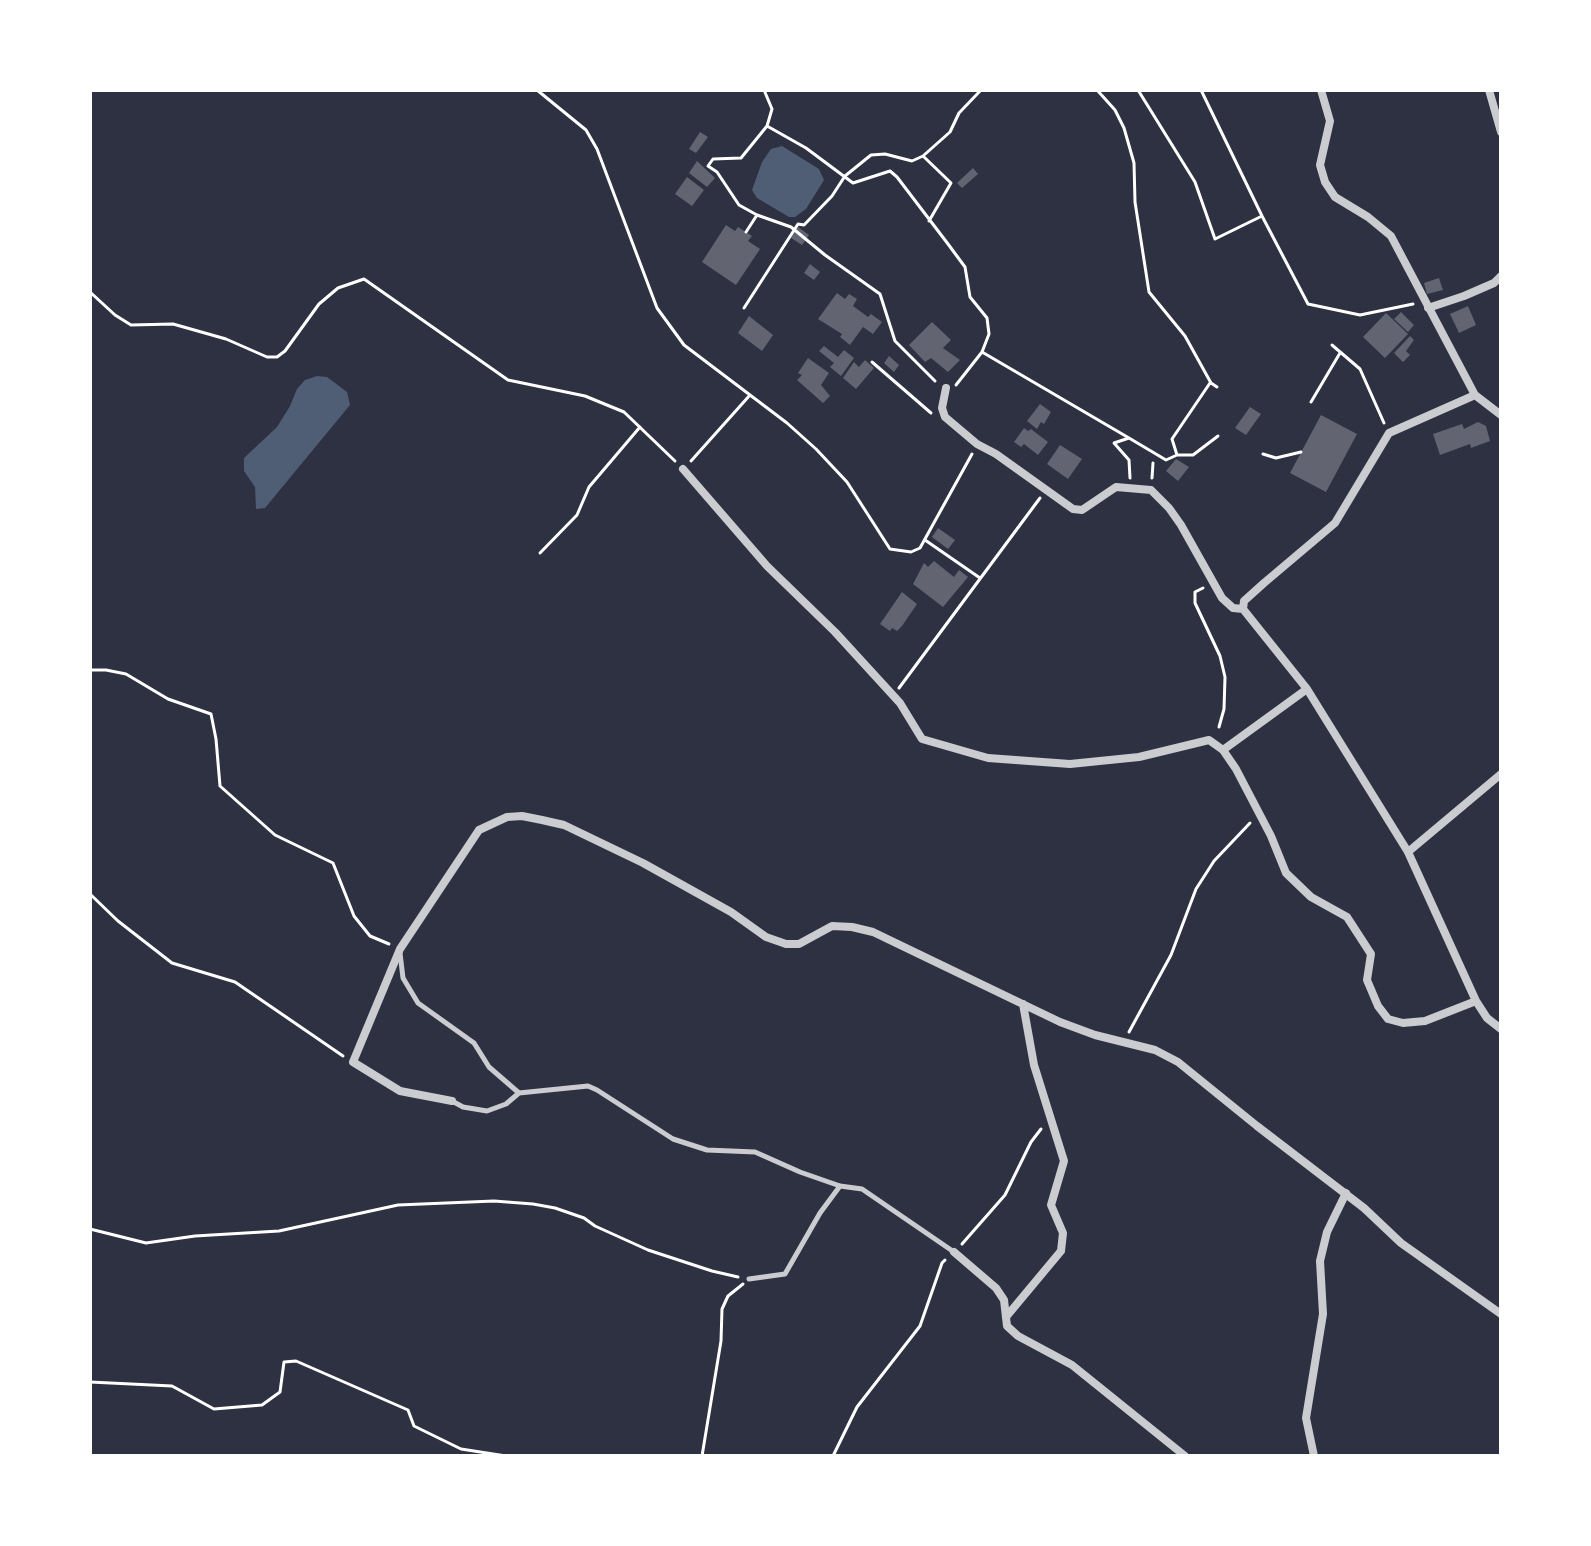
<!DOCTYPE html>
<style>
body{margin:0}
#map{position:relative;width:1591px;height:1546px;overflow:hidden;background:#2d3142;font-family:"Titillium Web",sans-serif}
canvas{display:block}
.frame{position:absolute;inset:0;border:92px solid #fff;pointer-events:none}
</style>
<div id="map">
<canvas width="1591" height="1546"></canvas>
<div class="frame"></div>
</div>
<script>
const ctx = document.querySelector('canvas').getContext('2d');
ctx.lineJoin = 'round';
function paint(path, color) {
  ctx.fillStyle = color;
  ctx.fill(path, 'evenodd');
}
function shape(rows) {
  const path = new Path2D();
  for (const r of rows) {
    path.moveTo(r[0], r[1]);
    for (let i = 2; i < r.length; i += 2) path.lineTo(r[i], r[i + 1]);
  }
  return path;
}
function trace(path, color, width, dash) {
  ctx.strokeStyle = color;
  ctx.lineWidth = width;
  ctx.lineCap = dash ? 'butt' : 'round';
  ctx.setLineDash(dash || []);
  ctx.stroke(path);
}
paint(shape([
 [782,146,819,169,824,180,806,209,795,217,789,217,757,198,752,190,762,162,771,149],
 [317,376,327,377,347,392,350,405,265,508,256,509,255,487,244,471,244,458,277,427,290,406,297,389,305,380]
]), '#4f5d75');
paint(shape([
 [700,132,708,137,696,153,689,149],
 [697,161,715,178,707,187,689,173],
 [973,168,978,174,962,188,957,183],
 [687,177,704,190,692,206,675,194],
 [726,225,735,231,738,227,752,236,748,241,760,249,736,285,702,262],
 [798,227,809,235,802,245,791,238],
 [810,264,820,272,814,280,804,273],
 [1439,278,1443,290,1427,294,1424,283],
 [837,293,845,299,849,294,857,299,853,306,868,317,871,314,882,322,873,334,863,327,850,345,840,337,842,334,818,319],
 [1468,306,1476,325,1459,333,1450,314],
 [1401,312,1414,325,1408,332,1394,319],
 [1386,313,1408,334,1385,358,1363,337],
 [749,316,773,335,762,351,738,333],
 [932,322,951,340,943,348,960,360,948,372,931,358,925,362,909,345],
 [1410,336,1414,340,1406,351,1410,355,1403,362,1394,353],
 [824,346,838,357,844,350,854,358,841,376,830,367,834,363,819,351],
 [889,356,899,365,894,372,884,363],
 [808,358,829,373,821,385,830,396,823,403,797,380,802,375,798,373],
 [865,360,874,368,856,389,843,378,854,362,859,367],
 [1040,404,1051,412,1044,424,1041,422,1037,429,1027,421],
 [1250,407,1261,414,1246,435,1235,428],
 [1321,415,1357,434,1326,492,1290,473],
 [1478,422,1486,426,1490,441,1471,448,1470,444,1440,455,1433,434,1462,424,1464,429],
 [1024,428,1028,431,1031,429,1048,442,1038,455,1024,444,1021,447,1014,442],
 [1060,445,1082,459,1068,479,1047,464],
 [1176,459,1189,467,1178,481,1166,471],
 [938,528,955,540,948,549,932,537],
 [934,561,954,577,959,570,968,577,943,607,913,584,924,563,928,567],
 [902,592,917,604,902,626,897,631,892,628,890,631,880,624]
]), '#626471');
trace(shape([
 [537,90,586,130,597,149,657,308,684,345,787,423,816,449,847,482,890,549,911,552,920,548,972,454],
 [1097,90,1115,110,1124,128,1134,163,1135,202,1149,292,1185,336,1211,383,1217,387],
 [1138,90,1195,182,1215,239,1262,216],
 [1201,90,1262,216,1308,304,1360,315,1413,304],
 [767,126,806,148,853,183,890,171,897,177,948,244,965,267,970,297,987,318,989,334,982,352,956,385],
 [923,156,951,183,929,221],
 [757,215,739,205,717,172,708,166,713,159,741,158,767,126,772,109,764,90],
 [746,232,757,215,791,227,825,255,880,294,895,341,935,381],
 [90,292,115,315,131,325,173,324,226,339,267,357,277,357,285,351,319,304,338,288,364,279,508,380,585,396,624,412,675,461],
 [744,308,798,224,804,225,832,196,845,176,871,155,885,154,912,161,923,156,950,132,959,113,981,90],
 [1332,345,1360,369,1384,423],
 [982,352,1129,438],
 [872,362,931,413],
 [1311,402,1340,353],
 [1263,454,1276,458,1301,452],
 [1177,455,1172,439,1210,383],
 [691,461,750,395],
 [1130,478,1129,460,1114,443,1129,438,1166,460,1177,455,1193,455,1218,436],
 [1152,478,1153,463],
 [925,540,980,578],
 [540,553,577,515,589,487,640,427],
 [1203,588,1195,592,1195,603,1220,656,1225,677,1224,709,1219,727],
 [90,670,106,670,126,674,168,699,211,714,216,739,220,786,275,835,333,863,354,916,370,936,389,944],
 [899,688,1040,498],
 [90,894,118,921,172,963,235,982,343,1056],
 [1129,1032,1171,955,1196,889,1214,861,1250,823],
 [90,1229,146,1243,195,1236,279,1231,398,1205,494,1201,533,1204,555,1208,584,1218,595,1226,648,1250,712,1271,738,1277],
 [962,1244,1005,1195,1031,1142,1041,1129],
 [90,1382,172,1386,214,1409,262,1405,280,1392,284,1362,296,1361,408,1410,414,1426,461,1449,506,1456],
 [702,1456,721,1341,722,1309,728,1296,743,1284],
 [833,1456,857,1407,920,1326,942,1263,945,1260]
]), '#fff', 3);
trace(shape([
 [400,953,403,978,418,1003,474,1043,489,1067,519,1093],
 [452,1101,463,1107,487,1111,506,1104,519,1093,588,1086,597,1090,673,1139,707,1150,755,1152,800,1172,840,1186,862,1189,954,1252],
 [749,1279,785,1274,820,1213,840,1186]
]), '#caccd0', 5);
trace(shape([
 [1321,90,1330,121,1320,165,1325,182,1335,197,1368,217,1391,236,1475,395,1501,415],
 [1489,90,1501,132],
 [1428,308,1464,296,1494,283,1501,276],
 [946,388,942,408,945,417,977,444,996,454,1073,509,1082,510,1116,487,1151,490,1169,508,1181,525,1222,598,1233,608,1243,609],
 [683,469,767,566,835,632,900,703,922,739,988,758,1070,764,1139,757,1209,740,1223,750,1236,769,1271,836,1286,873,1311,897,1347,917,1371,954,1367,980,1378,1006,1388,1019,1403,1023,1425,1021,1476,1001],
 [1243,609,1307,689,1408,852,1476,1001,1487,1018,1501,1029],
 [1243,609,1244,601,1264,583,1335,523,1389,433,1475,395],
 [1223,750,1307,689],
 [1408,852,1501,774],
 [452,1101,400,1091,353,1062,400,949,479,830,507,817,522,816,542,820,564,825,643,863,731,912,766,937,786,944,799,944,832,926,852,927,873,932,1060,1022,1095,1035,1155,1050,1178,1062,1257,1126,1364,1208,1401,1243,1501,1314],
 [954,1252,996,1288,1004,1300,1007,1326,1018,1336,1072,1365,1185,1456],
 [1006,1317,1061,1251,1063,1233,1051,1205,1064,1161,1034,1065,1023,1004],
 [1314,1456,1306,1418,1323,1314,1320,1261,1327,1232,1346,1193]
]), '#caccd0', 8);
</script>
